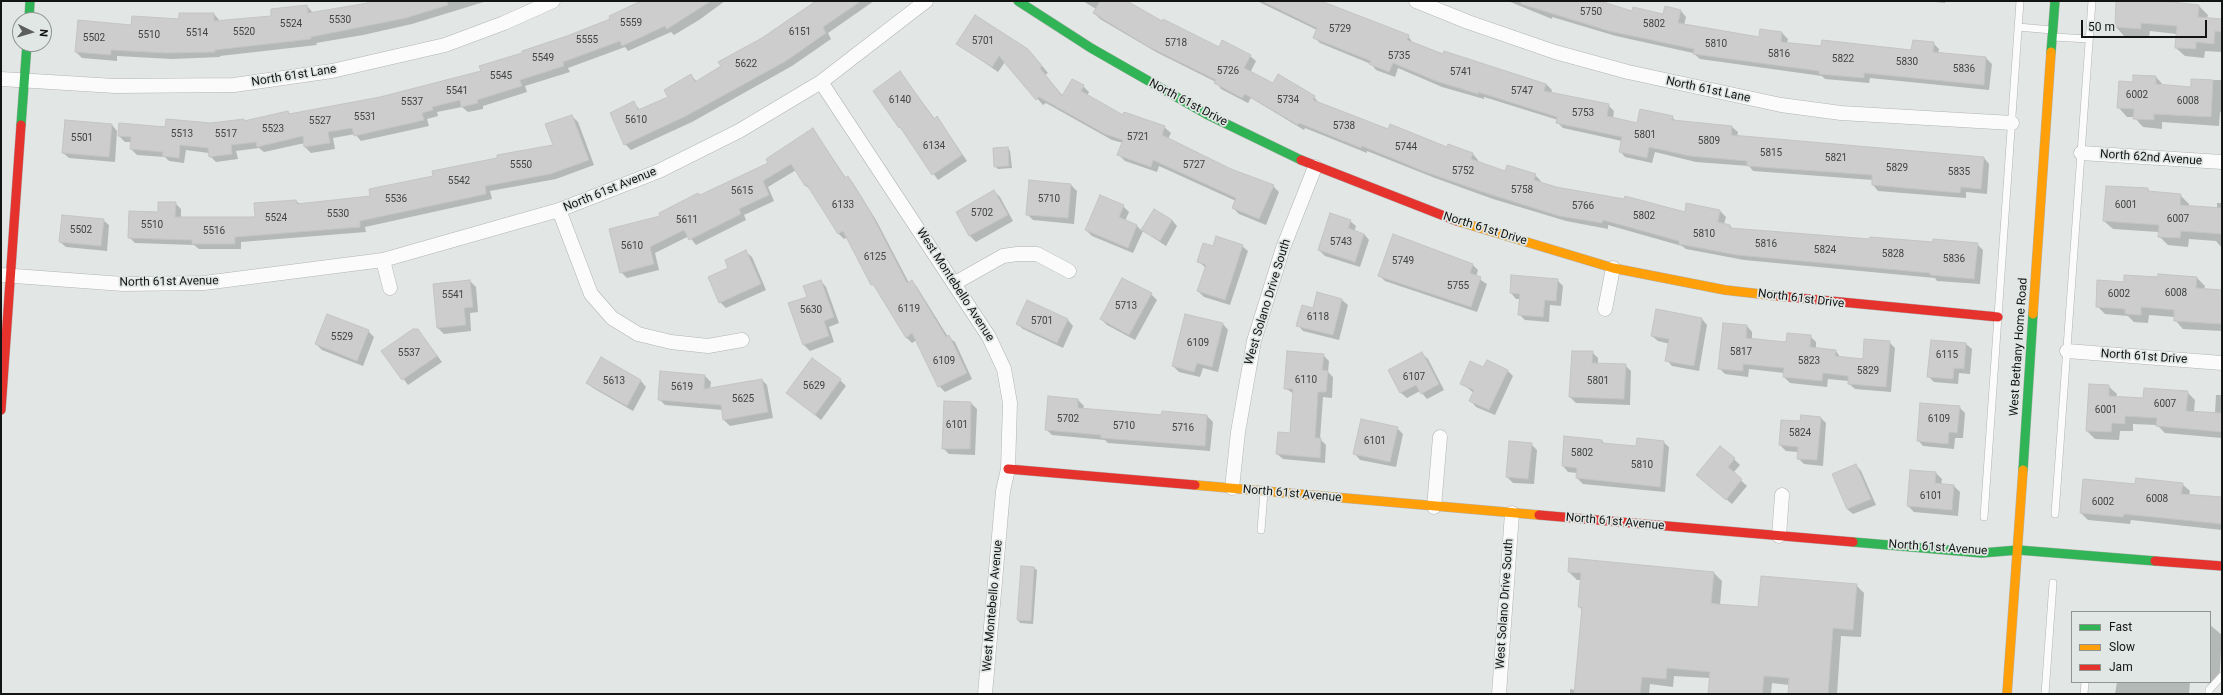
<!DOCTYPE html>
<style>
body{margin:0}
#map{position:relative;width:2223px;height:695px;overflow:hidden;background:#e2e6e4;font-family:Roboto,sans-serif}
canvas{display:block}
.frame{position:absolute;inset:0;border:2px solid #131514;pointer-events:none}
.legend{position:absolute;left:2071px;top:611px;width:140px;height:72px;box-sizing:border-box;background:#e1e7e4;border:1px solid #8f9391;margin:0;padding:5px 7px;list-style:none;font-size:12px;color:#131514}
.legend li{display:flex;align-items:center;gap:8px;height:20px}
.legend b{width:20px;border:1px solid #8f9391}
.north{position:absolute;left:12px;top:12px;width:40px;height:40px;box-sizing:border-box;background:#e1e7e4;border:1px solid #8f9391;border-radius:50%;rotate:95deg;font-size:11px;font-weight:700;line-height:16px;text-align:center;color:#131514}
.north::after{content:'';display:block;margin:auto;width:14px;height:18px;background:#5b5e5d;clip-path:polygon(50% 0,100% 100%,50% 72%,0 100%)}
.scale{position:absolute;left:2081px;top:20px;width:126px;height:18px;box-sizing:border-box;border:2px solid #131514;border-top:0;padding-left:5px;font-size:12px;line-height:14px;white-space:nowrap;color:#131514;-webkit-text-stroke:3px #e1e7e4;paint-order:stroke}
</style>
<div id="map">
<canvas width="2223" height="695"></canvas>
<div class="frame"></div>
<ul class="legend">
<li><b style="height:5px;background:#30b455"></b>Fast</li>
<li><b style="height:5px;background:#ff9f0a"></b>Slow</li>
<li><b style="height:5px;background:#e5322d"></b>Jam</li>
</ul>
<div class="north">N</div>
<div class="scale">50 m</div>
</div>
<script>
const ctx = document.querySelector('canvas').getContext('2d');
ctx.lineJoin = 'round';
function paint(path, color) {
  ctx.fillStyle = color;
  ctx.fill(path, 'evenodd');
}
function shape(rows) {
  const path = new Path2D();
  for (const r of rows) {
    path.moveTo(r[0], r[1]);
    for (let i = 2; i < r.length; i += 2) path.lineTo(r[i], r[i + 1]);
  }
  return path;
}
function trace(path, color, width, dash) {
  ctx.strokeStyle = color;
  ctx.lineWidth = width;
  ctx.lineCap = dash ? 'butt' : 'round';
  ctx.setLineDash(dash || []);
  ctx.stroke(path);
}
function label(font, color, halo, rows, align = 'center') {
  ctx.font = font + ' Roboto,sans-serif';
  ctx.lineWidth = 3.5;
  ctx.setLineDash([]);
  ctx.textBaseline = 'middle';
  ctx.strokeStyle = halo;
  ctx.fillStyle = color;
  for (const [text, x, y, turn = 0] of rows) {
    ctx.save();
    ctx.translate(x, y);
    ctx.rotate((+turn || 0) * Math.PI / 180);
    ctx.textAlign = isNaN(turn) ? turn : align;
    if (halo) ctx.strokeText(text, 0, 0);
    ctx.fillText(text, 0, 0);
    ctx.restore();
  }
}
paint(shape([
 [368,1,487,1,412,24,363,35,316,43,317,45,220,56,220,57,172,59,117,56,117,61,82,58,76,52,132,26,214,14,220,21,272,17,307,6,313,13,369,4],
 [643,1,725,1,699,20,674,35,671,32,628,51,625,47,568,68,570,72,525,86,527,92,483,106,483,109,468,112,462,107,437,112,438,116,427,119,429,126,361,141,355,134,333,138,335,149,311,153,305,147,305,143,264,152,259,148,236,151,238,159,216,162,210,156,209,153,186,150,184,163,169,161,165,157,137,155,131,149,131,142,125,142,119,136,120,124,166,128,244,120,245,121,288,112,291,115,380,98,482,71,611,19],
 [818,1,874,1,828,33,831,39,792,66,692,122,631,150,625,144,634,103,640,110,670,97,691,75,697,82],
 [1083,1,1125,1,1162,23,1219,49,1250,56,1256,61,1250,73,1273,85,1314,97,1319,103,1389,131,1447,148,1448,145,1473,154,1478,160,1478,162,1506,172,1535,175,1541,181,1540,183,1555,187,1685,213,1720,211,1726,217,1724,224,1730,226,1733,229,1871,240,1977,244,1983,250,1980,284,1937,281,1935,278,1744,260,1686,249,1682,246,1608,225,1608,229,1566,221,1493,199,1435,178,1367,151,1367,153,1305,128,1304,130,1251,98,1248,103,1221,89,1216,82,1156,52,1100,19,1094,13,1096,9],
 [1257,1,1319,1,1408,36,1413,43,1444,56,1445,52,1546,84,1552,90,1551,93,1608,105,1614,111,1613,118,1638,124,1672,117,1676,121,1732,127,1738,132,1737,137,1984,158,1989,164,1987,194,1966,192,1966,198,1878,191,1873,185,1873,180,1753,171,1749,166,1696,162,1655,152,1652,163,1625,157,1620,151,1622,141,1563,128,1557,122,1558,120,1484,97,1484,99,1442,87,1398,68,1395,77,1376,70,1371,64,1320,43,1314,37,1317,30],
 [1508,1,1604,1,1603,3,1633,12,1664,15,1681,11,1686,17,1684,25,1760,38,1782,33,1788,39,1787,43,1822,47,1912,51,1933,43,1939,49,1938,54,1986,58,1992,64,1989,90,1870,78,1869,83,1825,79,1822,76,1700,59,1693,53,1616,36,1552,17,1552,19],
 [1925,1,1945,1,1945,3],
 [2117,1,2164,1,2167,4,2199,6,2208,15,2207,18,2222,20,2222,52,2205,51,2204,58,2185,56,2176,48,2177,34,2150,31,2149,37,2124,36,2116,27],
 [958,44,1034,56,1048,73,1045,75,1063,96,1083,86,1089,92,1087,96,1124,116,1164,127,1171,133,1168,139,1231,170,1273,186,1279,192,1266,225,1239,214,1233,208,1236,201,1159,166,1157,172,1125,161,1119,155,1123,143,1112,140,1046,103,1043,105,1005,62,998,72],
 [900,73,935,119,937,118,942,124,967,161,938,180,900,127],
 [2156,77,2164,86,2192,88,2192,80,2222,80,2222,112,2220,112,2219,126,2162,122,2162,129,2143,127,2134,117,2127,117,2119,108,2120,82,2134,83],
 [572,116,578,122,594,165,556,179,490,191,492,199,365,227,366,232,241,242,241,249,199,249,194,245,135,243,129,237,159,213,175,203,181,209,181,218,256,218,296,201,300,204,371,197,435,176,554,146],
 [112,125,117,131,115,162,69,158,63,153],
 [813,129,846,178,848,177,853,183,876,220,909,283,912,282,917,287,948,337,955,342,972,379,945,392,939,386,917,340,912,343,906,337,878,290,872,284,848,237,844,239,839,234,812,191,806,186,796,170,768,187,774,201,744,215,746,220,696,245,689,236,655,253,659,270,627,278,621,272,662,217,770,163],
 [1008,148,1010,151,1012,168,998,169,995,166],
 [1071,185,1077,191,1074,224,1033,220,1027,214],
 [2147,189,2151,193,2180,195,2189,204,2189,207,2217,209,2217,203,2222,203,2222,248,2216,241,2189,239,2188,247,2168,245,2159,236,2159,232,2113,229,2104,221],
 [994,191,1000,197,1013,221,976,242,970,236,957,212],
 [1123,206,1129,212,1125,221,1137,226,1142,231,1154,210,1172,220,1177,226,1166,246,1143,231,1133,253,1092,236,1086,230],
 [103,220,109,225,107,251,66,247,60,242],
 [1350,221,1356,226,1354,232,1364,234,1369,240,1360,267,1325,256,1319,250],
 [1242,246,1248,251,1230,305,1204,297,1198,291,1206,268,1198,261,1213,247],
 [746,252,752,257,766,290,726,308,720,302,729,268],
 [1473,265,1478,270,1476,277,1487,284,1477,312,1385,281,1379,275],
 [2125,276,2197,278,2205,286,2204,289,2222,291,2222,331,2183,329,2175,320,2175,317,2149,315,2148,323,2134,322,2128,316,2105,314,2097,306,2125,283],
 [1557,280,1563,286,1561,306,1550,305,1549,322,1525,320,1519,314,1521,299,1516,299,1511,293],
 [470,281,476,287,478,312,470,313,471,331,444,334,438,328],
 [821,281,826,287,839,323,829,327,834,342,810,351,804,345,790,304,808,297],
 [1317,293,1342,300,1348,305,1339,340,1303,331,1298,325,1313,309],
 [1151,294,1157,300,1135,340,1107,325,1101,319],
 [1702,319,1707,325,1699,371,1672,366,1667,360,1670,344,1658,341,1652,336],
 [1068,320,1073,326,1063,348,1023,329,1017,324],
 [1223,324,1228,330,1218,372,1203,368,1200,377,1179,372,1173,366],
 [1747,326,1752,332,1752,339,1787,343,1810,336,1816,342,1816,348,1835,350,1841,358,1863,360,1889,342,1895,348,1891,392,1855,389,1849,384,1849,381,1828,379,1827,387,1790,383,1784,377,1784,373,1749,369,1748,377,1725,374,1719,368],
 [418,330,442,362,408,385,383,351],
 [368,331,374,337,363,366,322,350,316,344],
 [1966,344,1972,349,1970,374,1959,373,1958,384,1934,382,1928,376],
 [1592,352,1598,358,1598,364,1625,365,1631,371,1630,405,1576,403,1570,397],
 [1422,354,1428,359,1444,390,1427,399,1420,391,1407,398,1401,393,1390,371],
 [1323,355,1329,361,1328,372,1333,377,1332,398,1323,397,1320,439,1326,445,1325,463,1283,459,1277,454,1290,434,1294,394,1285,388],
 [601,358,641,381,646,387,633,411,593,388,588,383],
 [1484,368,1507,370,1513,376,1495,415,1476,407,1471,401,1474,393,1461,383],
 [661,372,705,376,711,382,710,389,762,380,767,385,773,418,730,426,724,420,723,410,665,405,659,399],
 [840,380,846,386,821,420,788,393],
 [2108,386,2117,394,2116,398,2144,399,2187,392,2195,400,2194,412,2215,413,2216,395,2222,395,2222,438,2165,433,2157,425,2133,424,2133,431,2120,431,2119,440,2095,439,2087,431],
 [1078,400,1084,406,1083,409,1162,417,1163,412,1207,416,1213,422,1210,451,1108,443,1105,440,1052,435,1046,429],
 [971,403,977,409,975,455,949,454,943,448],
 [1959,407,1965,413,1963,438,1955,438,1954,449,1923,446,1918,440],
 [1821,418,1826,423,1823,466,1804,464,1798,458,1798,452,1786,451,1780,445,1801,422],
 [1397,428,1403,434,1396,467,1360,460,1355,454],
 [1602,441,1605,444,1637,447,1663,442,1669,447,1665,492,1583,484,1577,478,1577,473,1568,472,1563,466],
 [1531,444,1537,450,1534,484,1513,483,1507,477],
 [1734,459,1740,465,1733,473,1747,486,1732,504,1697,475],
 [1856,465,1861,471,1876,505,1853,514,1847,509],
 [1936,473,1942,479,1941,485,1954,486,1960,492,1958,516,1914,512,1908,506],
 [2182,484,2190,491,2189,496,2222,498,2222,530,2131,520,2130,524,2088,520,2081,513,2136,485],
 [1022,567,1034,568,1037,570,1033,624,1020,623,1018,620],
 [1569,572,1714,573,1722,581,1720,605,1759,608,1856,585,1864,593,1861,637,1841,636,1837,694,1789,694,1789,685,1772,683,1771,694,1709,694,1710,678,1674,676,1673,687,1650,684,1649,694,1570,694,1570,689,1575,690,1582,610,1579,606,1581,580,1577,580],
 [2210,625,2222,635,2219,684,2190,682,2189,694,2115,694,2117,682,2210,682]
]), '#0003');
const building = shape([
 [367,1,447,1,448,5,406,18,311,37,311,39,215,50,215,52,166,53,111,50,111,55,75,52,78,20,131,25,132,16,179,19,179,13,214,13,214,21,271,16,271,9,307,5,308,13,368,3,367,1],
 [641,1,711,1,667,29,665,26,622,46,620,41,563,62,564,66,520,80,522,86,477,100,478,103,461,107,460,100,432,107,433,110,422,113,424,120,354,136,352,128,328,132,330,143,304,147,303,136,257,147,256,142,231,145,232,154,209,157,208,148,180,145,179,158,162,156,163,152,130,149,131,137,118,136,119,123,165,127,166,119,211,123,244,119,244,121,288,111,289,114,380,97,481,71,479,66,522,53,522,51,567,36,610,19,609,16,641,1],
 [816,1,861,1,823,27,826,33,786,61,686,116,624,145,610,113,634,101,638,110,668,97,664,90,691,74,695,82,721,66,718,62,762,38,816,1],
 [1100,1,1127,1,1162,21,1163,19,1219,47,1222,40,1251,55,1244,68,1273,83,1278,74,1315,96,1313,100,1388,129,1390,124,1447,147,1448,144,1473,153,1471,159,1505,171,1507,165,1536,174,1534,180,1556,187,1624,199,1625,196,1685,212,1686,203,1720,210,1718,222,1730,225,1730,228,1870,239,1870,237,1933,242,1933,239,1978,243,1974,279,1930,275,1930,273,1737,255,1679,244,1679,241,1603,220,1602,223,1559,216,1486,193,1428,173,1362,146,1361,148,1299,123,1298,125,1245,94,1242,98,1214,83,1216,80,1149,47,1093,13,1100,1],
 [1262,1,1321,1,1409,35,1407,40,1443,54,1444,51,1546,84,1544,91,1609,104,1607,116,1637,123,1640,109,1673,116,1672,120,1732,126,1731,135,1984,157,1981,189,1961,187,1960,193,1872,185,1872,175,1747,166,1747,161,1690,156,1649,147,1647,158,1619,152,1622,137,1556,123,1557,117,1478,92,1478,94,1436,81,1393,63,1389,72,1369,64,1371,61,1313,38,1317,28,1262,1],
 [1521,1,1600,1,1632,11,1633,7,1663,14,1665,6,1681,10,1678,23,1759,37,1760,29,1782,32,1781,42,1821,46,1822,40,1911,50,1913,40,1934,42,1933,52,1986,57,1984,85,1864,73,1864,78,1819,74,1819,71,1693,54,1694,49,1609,31,1521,4,1521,1],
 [2116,1,2162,1,2199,5,2198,17,2222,19,2222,32,2215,31,2214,44,2196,42,2196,49,2175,48,2177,26,2141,23,2141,29,2115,27,2116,1],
 [975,15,1028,49,1042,66,1040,68,1062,96,1072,79,1084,85,1081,91,1123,115,1124,112,1165,126,1162,135,1231,169,1274,185,1259,219,1232,208,1236,198,1153,160,1151,167,1117,155,1123,140,1105,134,1039,97,1036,100,999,56,992,67,956,44,975,15],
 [900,71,934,119,937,116,962,155,932,175,900,127,899,128,873,91,900,71],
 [2133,75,2156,76,2156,84,2191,87,2191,79,2213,80,2211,117,2154,114,2154,120,2133,119,2134,109,2117,108,2119,81,2133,82,2133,75],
 [572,115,589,160,550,174,485,186,486,194,360,221,360,227,235,237,235,244,192,244,192,240,128,238,129,211,158,212,158,202,176,202,175,217,255,217,254,203,296,200,297,204,370,196,369,189,433,176,432,171,497,158,497,155,553,145,545,124,572,115],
 [65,120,112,124,109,157,62,153,65,120],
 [813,128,845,178,848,176,871,213,907,283,912,280,946,337,949,335,967,373,938,387,912,333,906,338,873,284,871,285,843,231,838,234,807,185,805,186,791,164,763,181,769,195,739,209,741,214,689,240,684,230,650,247,654,264,620,273,609,229,660,216,659,213,698,193,700,195,768,163,766,159,813,128],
 [1008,147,1009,166,994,167,993,148,1008,147],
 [1029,180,1071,184,1068,218,1026,215,1029,180],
 [2106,186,2148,188,2148,191,2181,194,2180,205,2222,208,2222,234,2181,231,2180,238,2158,237,2159,225,2103,221,2106,186],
 [994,190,1008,215,969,236,956,212,994,190],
 [1100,195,1124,205,1119,217,1137,225,1128,248,1085,230,1100,195],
 [1154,209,1172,220,1160,241,1141,230,1154,209],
 [1330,213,1351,220,1348,228,1364,234,1355,262,1318,250,1330,213],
 [62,215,104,219,101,246,59,242,62,215],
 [1393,234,1473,264,1470,273,1481,277,1471,307,1378,276,1393,234],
 [1216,236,1243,245,1225,300,1197,291,1206,265,1197,262,1203,243,1213,246,1216,236],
 [746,250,761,284,719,303,708,277,728,268,725,260,746,250],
 [2158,274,2197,277,2196,288,2222,290,2222,324,2174,321,2174,310,2141,307,2141,315,2125,314,2125,309,2096,307,2097,280,2124,282,2124,275,2158,277,2158,274],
 [1511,275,1558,279,1556,301,1545,300,1543,317,1518,315,1520,294,1510,293,1511,275],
 [1122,278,1152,293,1129,335,1100,319,1122,278],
 [470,280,473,307,464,308,466,325,437,328,433,284,470,280],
 [821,280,834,317,824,321,829,336,803,345,788,303,807,297,803,286,821,280],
 [1317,292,1342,299,1333,335,1296,326,1302,305,1313,308,1317,292],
 [1027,300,1068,319,1057,343,1016,324,1027,300],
 [1656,309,1702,318,1694,366,1665,361,1669,339,1651,336,1656,309],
 [327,314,369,330,357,361,315,344,327,314],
 [1185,314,1223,323,1212,367,1197,363,1194,372,1172,366,1185,314],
 [1723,323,1747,325,1746,338,1786,342,1787,333,1811,335,1810,347,1836,350,1835,356,1863,359,1864,339,1890,341,1886,387,1848,384,1848,376,1823,373,1822,381,1783,377,1784,368,1743,364,1743,371,1718,369,1723,323],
 [413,329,418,329,437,356,402,380,381,351,413,329],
 [1931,340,1966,343,1964,369,1954,368,1953,379,1927,377,1931,340],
 [1287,351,1324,354,1322,370,1328,371,1326,392,1318,392,1315,438,1321,438,1320,458,1276,454,1278,432,1290,433,1293,389,1284,389,1287,351],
 [1572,351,1593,351,1592,363,1626,364,1624,399,1569,397,1572,351],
 [1422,352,1439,384,1421,394,1416,385,1400,393,1388,370,1422,352],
 [601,357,641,380,627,406,586,383,601,357],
 [812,358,841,379,815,415,786,393,812,358],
 [1487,360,1508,370,1489,410,1469,401,1474,390,1460,384,1470,361,1483,367,1487,360],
 [660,371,705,375,704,389,762,379,768,412,723,420,721,405,658,400,660,371],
 [2089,384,2109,385,2109,396,2143,398,2144,388,2188,391,2186,411,2222,413,2222,432,2156,426,2157,418,2125,416,2125,424,2112,423,2111,432,2086,431,2089,384],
 [1048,396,1078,399,1078,408,1091,409,1161,415,1162,411,1207,415,1205,446,1101,438,1101,435,1045,430,1048,396],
 [944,401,971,402,970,449,942,449,944,401],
 [1920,403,1960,406,1957,433,1949,432,1948,444,1917,441,1920,403],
 [1801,415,1821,417,1817,460,1797,459,1798,447,1779,445,1781,420,1800,421,1801,415],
 [1361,419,1398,427,1390,462,1353,454,1361,419],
 [1564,436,1602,440,1602,443,1636,446,1637,438,1664,441,1660,487,1576,478,1577,468,1562,466,1564,436],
 [1509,441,1532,443,1528,479,1506,477,1509,441],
 [1720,446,1735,458,1728,467,1742,479,1726,500,1696,475,1720,446],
 [1856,464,1871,499,1847,509,1832,474,1856,464],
 [1910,470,1936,472,1935,483,1954,485,1952,510,1907,506,1910,470],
 [2136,478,2183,483,2181,494,2222,497,2222,524,2124,514,2123,517,2080,513,2083,479,2135,484,2136,478],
 [1569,558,1714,572,1711,603,1717,604,1758,607,1761,576,1857,584,1853,630,1833,628,1828,694,1788,694,1789,678,1764,676,1762,694,1708,694,1710,672,1667,668,1666,679,1642,677,1640,694,1574,694,1582,607,1578,607,1581,573,1568,572,1569,558],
 [1021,566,1034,567,1031,621,1017,620,1021,566]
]);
paint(building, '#cccdcc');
trace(building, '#c3c4c3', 1);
const lane = shape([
 [2018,27,2052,30],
 [2053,37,2089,39],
 [2055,514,2092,1],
 [1984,517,2020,1],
 [1261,530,1264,492],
 [2045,694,2053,583],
 [2084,694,2085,682],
 [2209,694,2209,690,2222,676]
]);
const street = shape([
 [1416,1,1468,22,1555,52,1628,72,1781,105,1841,113,2012,123],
 [1,79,115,86,234,85,332,71,445,45,504,23,553,1],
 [821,82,989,337,1004,369,1010,403,1008,469,1003,491,985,694],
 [2081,153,2222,162],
 [559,210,591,294,612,318,638,334,671,342,708,346,742,340],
 [383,260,390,288],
 [1,275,123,284,204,283,383,260,559,210,659,171,739,131,821,82,926,1],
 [955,283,1003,256,1017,254,1037,254,1069,271],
 [1605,309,1613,268],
 [2067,351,2222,363],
 [1232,488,1238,432,1254,341,1283,248,1315,167],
 [1434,507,1440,437],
 [1779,536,1782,495],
 [1499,694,1512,513]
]);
const fast = shape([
 [1018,1,1091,48,1208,115,1301,160],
 [29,20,30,1],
 [2051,52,2055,1],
 [21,125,27,44],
 [2023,470,2033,314],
 [1853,542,1982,553,2018,550,2155,561]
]);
const slow = shape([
 [1457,221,1613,268,1725,290,1778,296],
 [2033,314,2051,52],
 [1195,485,1539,515],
 [2007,694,2023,470]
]);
const jam = shape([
 [1301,160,1457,221],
 [1778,296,1998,317],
 [1,410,21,125],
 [1008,469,1195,485],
 [1539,515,1853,542],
 [2155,561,2222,566]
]);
trace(lane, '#b2b4b4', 8);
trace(street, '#b2b4b4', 15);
trace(fast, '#b2b4b4', 10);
trace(slow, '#b2b4b4', 10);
trace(jam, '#b2b4b4', 10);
trace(lane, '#fbfbfb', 7);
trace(street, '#fbfbfb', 14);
trace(fast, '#30b455', 9);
trace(slow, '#ff9f0a', 9);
trace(jam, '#e5322d', 9);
label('10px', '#424443', null, [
 ["5750",1591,12],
 ["5530",340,20],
 ["5559",631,23],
 ["5524",291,24],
 ["5802",1654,24],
 ["5729",1340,29],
 ["5520",244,32],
 ["6151",800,32],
 ["5514",197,33],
 ["5510",149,35],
 ["5502",94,38],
 ["5555",587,40],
 ["5701",983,41],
 ["5718",1176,43],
 ["5810",1716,44],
 ["5816",1779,54],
 ["5735",1399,56],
 ["5549",543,58],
 ["5822",1843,59],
 ["5830",1907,62],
 ["5622",746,64],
 ["5836",1964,69],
 ["5726",1228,71],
 ["5741",1461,72],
 ["5545",501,76],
 ["5541",457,91],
 ["5747",1522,91],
 ["6002",2137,95],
 ["6140",900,100],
 ["5734",1288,100],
 ["6008",2188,101],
 ["5537",412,102],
 ["5753",1583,113],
 ["5531",365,117],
 ["5610",636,120],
 ["5527",320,121],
 ["5738",1344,126],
 ["5523",273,129],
 ["5513",182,134],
 ["5517",226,134],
 ["5801",1645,135],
 ["5721",1138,137],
 ["5501",82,138],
 ["5809",1709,141],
 ["6134",934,146],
 ["5744",1406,147],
 ["5815",1771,153],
 ["5821",1836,158],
 ["5550",521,165],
 ["5727",1194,165],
 ["5829",1897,168],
 ["5752",1463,171],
 ["5835",1959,172],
 ["5542",459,181],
 ["5758",1522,190],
 ["5615",742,191],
 ["5536",396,199],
 ["5710",1049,199],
 ["6133",843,205],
 ["6001",2126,205],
 ["5766",1583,206],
 ["5702",982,213],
 ["5530",338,214],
 ["5802",1644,216],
 ["5524",276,218],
 ["6007",2178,219],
 ["5611",687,220],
 ["5510",152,225],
 ["5502",81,230],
 ["5516",214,231],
 ["5810",1704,234],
 ["5743",1341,242],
 ["5816",1766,244],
 ["5610",632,246],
 ["5824",1825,250],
 ["5828",1893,254],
 ["6125",875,257],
 ["5836",1954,259],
 ["5749",1403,261],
 ["5755",1458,286],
 ["6008",2176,293],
 ["6002",2119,294],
 ["5541",453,295],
 ["5713",1126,306],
 ["6119",909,309],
 ["5630",811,310],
 ["6118",1318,317],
 ["5701",1042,321],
 ["5529",342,337],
 ["6109",1198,343],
 ["5817",1741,352],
 ["5537",409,353],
 ["6115",1947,355],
 ["6109",944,361],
 ["5823",1809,361],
 ["5829",1868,371],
 ["6107",1414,377],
 ["6110",1306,380],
 ["5613",614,381],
 ["5801",1598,381],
 ["5629",814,386],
 ["5619",682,387],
 ["5625",743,399],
 ["6007",2165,404],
 ["6001",2106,410],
 ["5702",1068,419],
 ["6109",1939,419],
 ["6101",957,425],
 ["5710",1124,426],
 ["5716",1183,428],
 ["5824",1800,433],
 ["6101",1375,441],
 ["5802",1582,453],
 ["5810",1642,465],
 ["6101",1931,496],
 ["6008",2157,499],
 ["6002",2103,502]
]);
label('12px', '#131514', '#e1e7e4', [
 ["North 61st Lane",294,76,-9],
 ["North 61st Lane",1708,90,12],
 ["North 61st Drive",1188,103,28],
 ["North 62nd Avenue",2151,158,4],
 ["North 61st Avenue",610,190,-22],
 ["North 61st Drive",1485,229,17],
 ["North 61st Avenue",169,282,-1],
 ["West Montebello Avenue",955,285,57],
 ["North 61st Drive",1801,299,7],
 ["West Solano Drive South",1268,302,-73],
 ["West Bethany Home Road",2019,347,-86],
 ["North 61st Drive",2144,357,4],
 ["North 61st Avenue",1292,494,5],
 ["North 61st Avenue",1615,522,5],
 ["North 61st Avenue",1938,548,4],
 ["West Solano Drive South",1505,604,-86],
 ["West Montebello Avenue",993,606,-85]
]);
</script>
